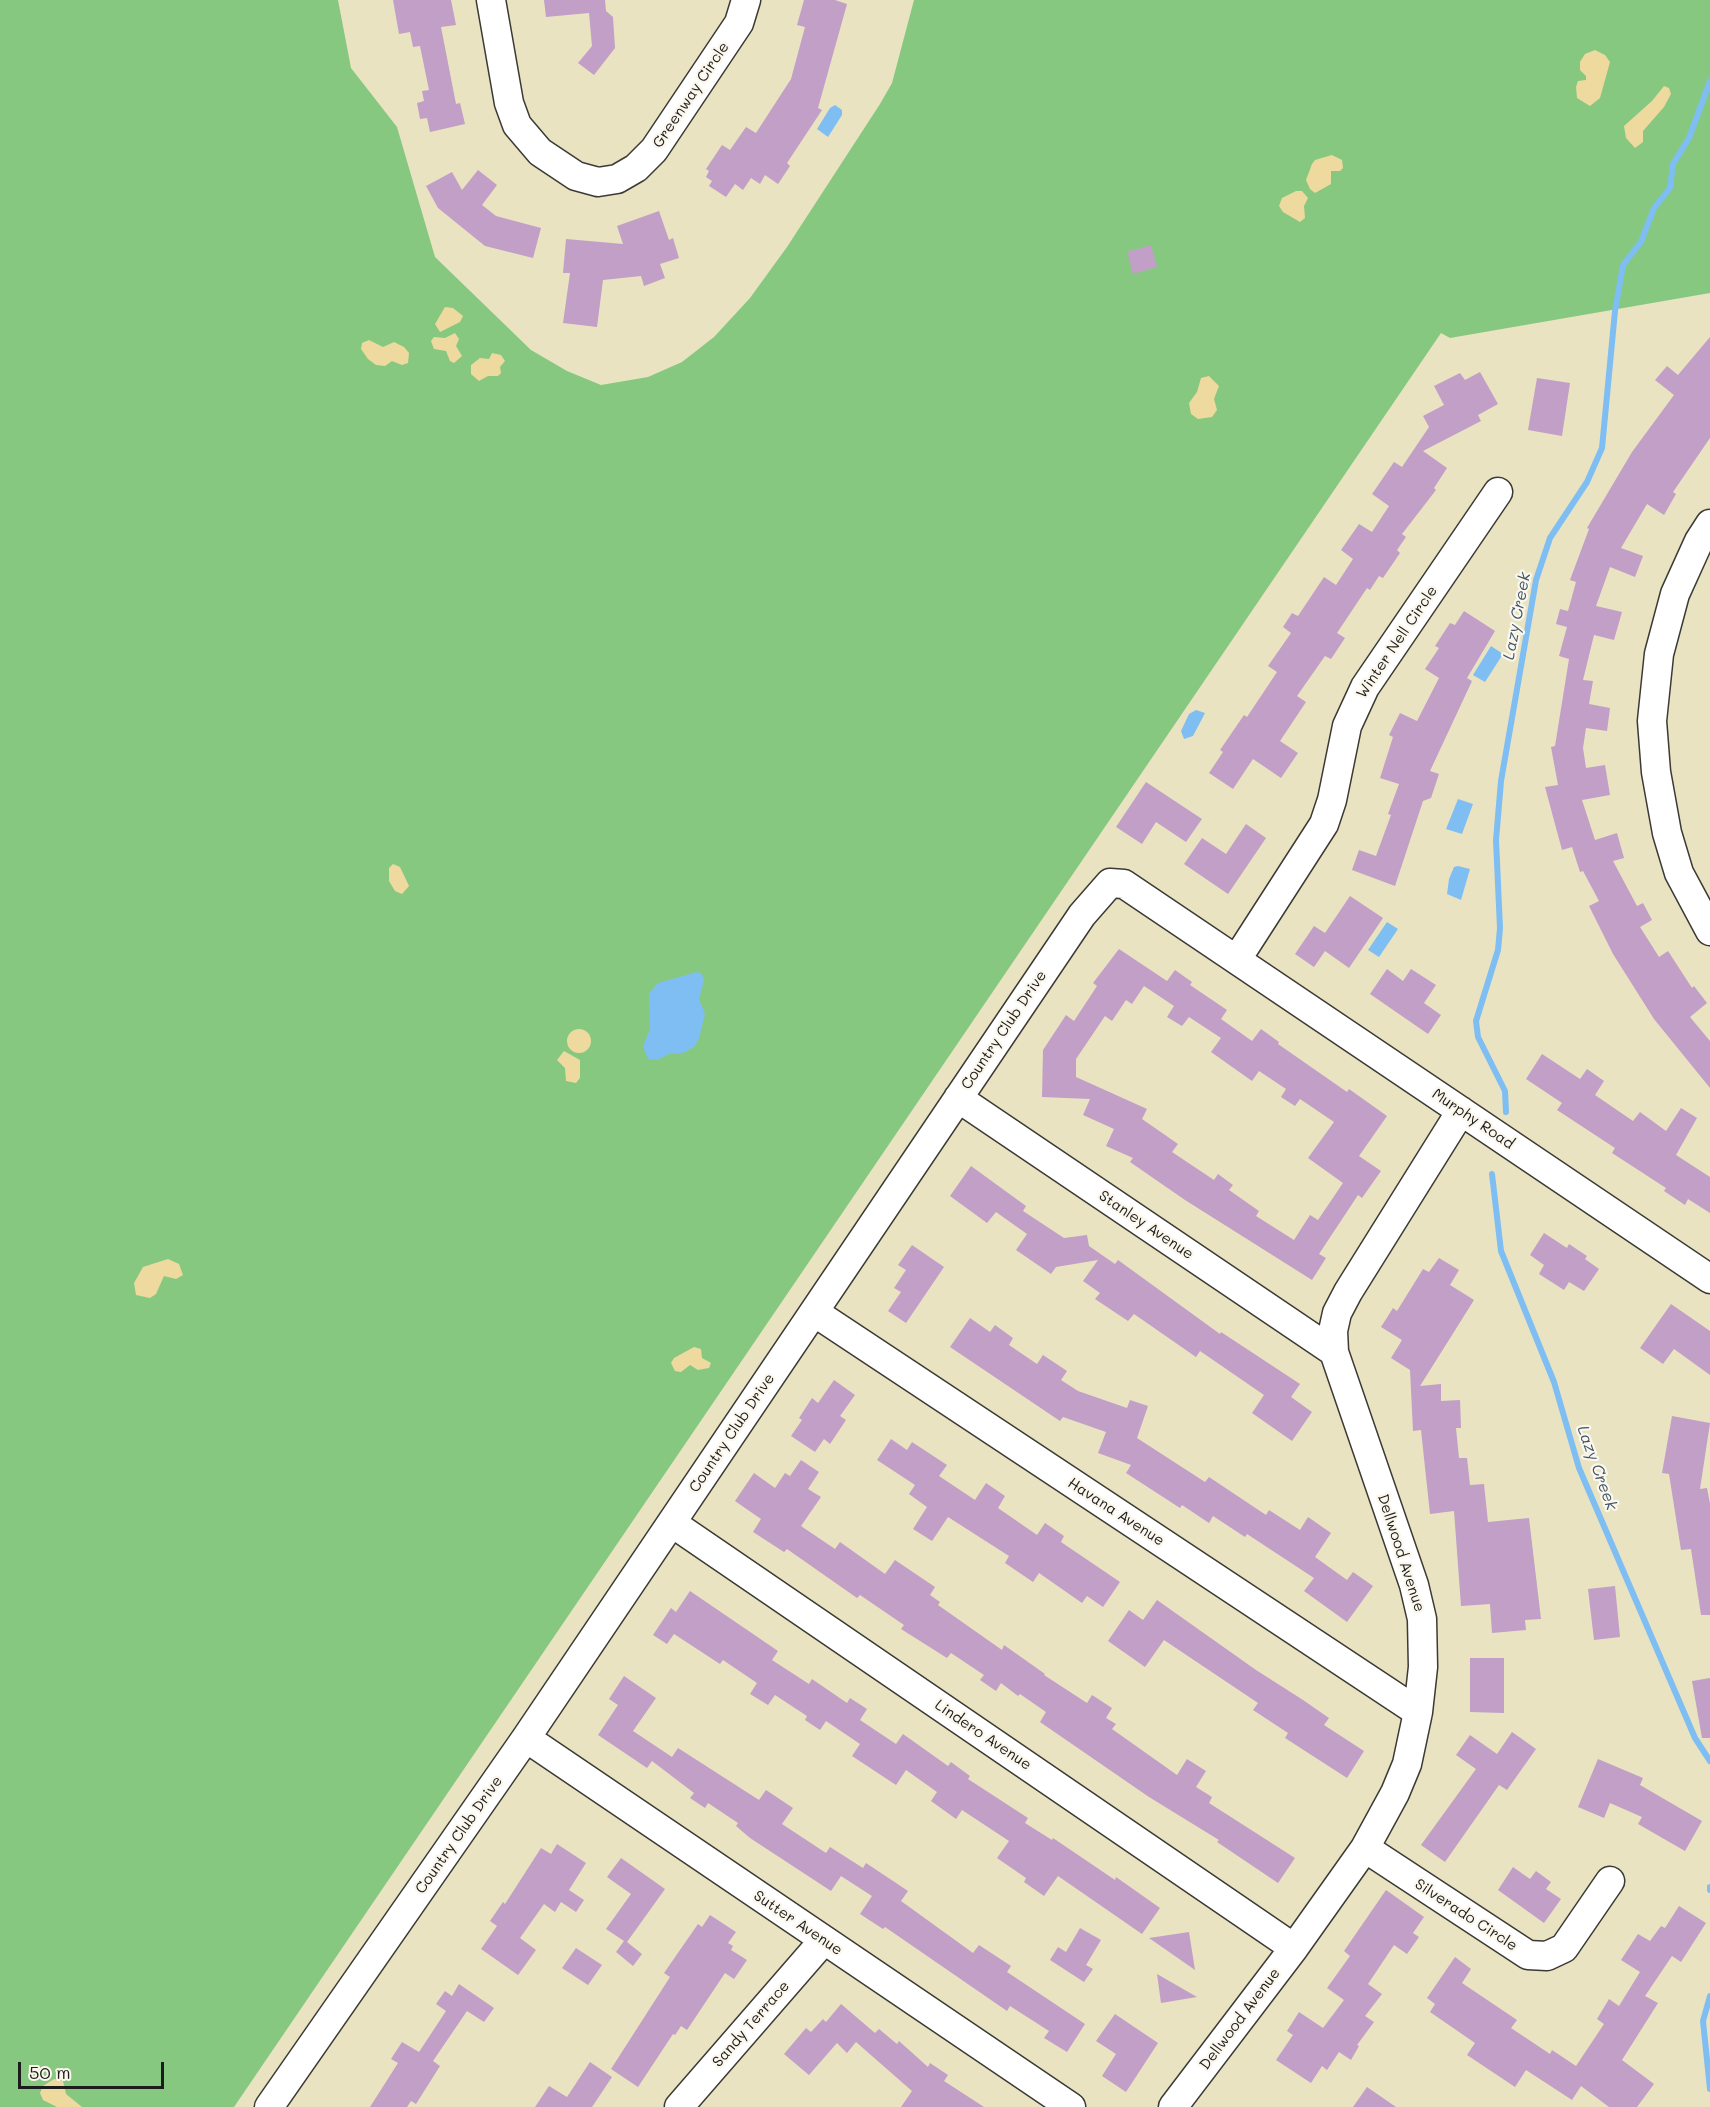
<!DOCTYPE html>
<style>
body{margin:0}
#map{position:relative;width:1710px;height:2107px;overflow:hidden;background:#e9e3c2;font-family:Mali,sans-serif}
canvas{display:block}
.scale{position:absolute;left:18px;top:2062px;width:146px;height:27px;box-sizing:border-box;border:3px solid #1c1c1c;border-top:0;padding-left:8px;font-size:18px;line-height:21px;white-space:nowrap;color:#1c1c1c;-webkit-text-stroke:4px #fbf7ec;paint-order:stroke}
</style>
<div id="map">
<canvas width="1710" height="2107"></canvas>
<div class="scale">50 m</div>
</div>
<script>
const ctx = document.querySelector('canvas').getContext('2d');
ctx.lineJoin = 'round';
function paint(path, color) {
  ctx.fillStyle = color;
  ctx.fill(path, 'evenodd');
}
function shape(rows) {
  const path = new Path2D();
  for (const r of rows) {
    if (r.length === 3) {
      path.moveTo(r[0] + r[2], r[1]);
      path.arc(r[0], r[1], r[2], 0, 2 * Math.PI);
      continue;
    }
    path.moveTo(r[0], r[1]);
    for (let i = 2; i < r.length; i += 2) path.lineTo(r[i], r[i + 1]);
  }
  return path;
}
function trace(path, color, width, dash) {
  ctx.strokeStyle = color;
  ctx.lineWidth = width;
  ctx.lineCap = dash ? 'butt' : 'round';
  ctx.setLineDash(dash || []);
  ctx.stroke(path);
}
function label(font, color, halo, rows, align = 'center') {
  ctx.font = font + ' Mali,sans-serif';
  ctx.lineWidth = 4.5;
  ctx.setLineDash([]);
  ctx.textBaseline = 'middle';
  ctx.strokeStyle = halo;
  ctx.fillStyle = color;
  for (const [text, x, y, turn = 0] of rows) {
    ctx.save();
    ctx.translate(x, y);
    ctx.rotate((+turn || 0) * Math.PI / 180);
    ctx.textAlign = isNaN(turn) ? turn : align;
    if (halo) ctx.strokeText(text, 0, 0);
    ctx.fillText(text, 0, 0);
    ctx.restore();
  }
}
paint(shape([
 [0,0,338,0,351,68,397,127,435,257,531,350,567,371,601,385,648,377,682,362,714,337,750,298,787,247,880,104,892,83,914,0,1710,0,1710,293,1450,338,1441,333,234,2107,0,2107]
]), '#87c880');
paint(shape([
 [1595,50,1605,55,1610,62,1600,98,1590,106,1577,98,1576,87,1578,81,1586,80,1586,76,1580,70,1580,62,1585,54],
 [1664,86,1669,88,1671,94,1664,107,1643,131,1643,142,1635,148,1626,138,1624,126,1652,101],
 [1332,155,1342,160,1343,168,1340,171,1331,171,1331,184,1315,193,1310,189,1306,180,1312,164,1315,160],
 [1296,191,1302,191,1308,198,1304,206,1305,218,1300,222,1283,212,1279,206,1282,198],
 [445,307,453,308,463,316,460,322,440,332,435,324],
 [455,333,459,339,456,346,462,356,454,363,450,361,446,351,434,349,431,341,434,337,445,338],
 [369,340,383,347,394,342,404,347,409,353,408,363,402,365,392,361,385,366,376,365,368,359,361,349,362,343],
 [492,353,501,355,505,361,500,367,501,373,498,376,488,376,479,381,471,374,471,365,480,358,489,359],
 [1209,376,1219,386,1214,399,1217,410,1212,417,1198,419,1191,414,1189,403,1197,392,1201,378],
 [393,864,400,867,409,886,402,894,395,891,389,881,389,868],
 [579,1041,12],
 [564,1051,580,1060,580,1078,576,1083,566,1081,565,1068,557,1060],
 [168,1259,179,1264,183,1275,176,1279,164,1276,156,1294,150,1298,136,1295,134,1283,143,1267],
 [694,1347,701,1349,702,1358,711,1363,709,1368,698,1370,690,1365,681,1372,675,1371,671,1363,674,1358],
 [54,2079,63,2081,66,2094,82,2107,57,2107,43,2100,40,2093,43,2086]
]), '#eeda9e');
paint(shape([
 [835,105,842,110,842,115,828,137,817,129,830,108],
 [1491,646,1503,654,1485,682,1473,675],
 [1196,710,1205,713,1204,715,1193,736,1184,739,1181,731,1189,714],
 [1458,799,1473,804,1462,834,1446,829],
 [1458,866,1470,869,1461,900,1447,894,1449,879,1454,867],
 [1387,922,1398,929,1379,957,1368,950],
 [697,972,701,973,704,980,699,999,705,1014,699,1039,694,1047,683,1053,669,1054,657,1060,648,1059,643,1046,650,1029,649,993,658,983]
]), '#7ebef2');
trace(shape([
 [1506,1112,1505,1091,1478,1037,1476,1021,1498,950,1500,928,1496,840,1501,781,1536,580,1550,538,1587,482,1602,448,1615,311,1623,265,1641,242,1654,208,1670,188,1673,164,1689,138,1710,81],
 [1492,1174,1501,1251,1554,1382,1579,1468,1695,1738,1710,1761],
 [1710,1887,1710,1890],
 [1710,1996,1703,2021,1710,2089]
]), '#7ebef2', 6);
paint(shape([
 [393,0,451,0,456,25,441,27,456,104,460,103,465,124,430,132,427,118,420,119,417,103,424,101,422,91,429,90,420,46,413,47,410,32,399,34],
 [544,0,605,0,606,11,613,17,615,48,594,75,578,63,592,46,589,13,546,17],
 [804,0,835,0,847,4,818,108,822,110,787,163,790,166,778,184,765,175,760,184,751,178,743,190,735,184,726,197,709,186,712,181,706,177,709,171,706,169,722,145,730,150,746,127,756,133,791,79,805,27,797,25],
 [478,170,497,185,482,205,496,216,541,228,533,258,485,246,438,208,426,186,452,172,462,190],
 [659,211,669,240,673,238,679,258,660,264,665,278,644,286,641,276,603,280,597,327,563,323,570,273,563,273,566,239,623,244,617,226],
 [1151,245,1157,267,1133,274,1127,252],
 [1710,337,1710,438,1673,492,1676,494,1664,515,1647,504,1621,548,1643,556,1635,577,1610,567,1596,606,1622,612,1614,640,1594,635,1583,680,1593,681,1589,704,1610,708,1607,731,1586,728,1583,748,1586,768,1605,765,1610,795,1582,800,1595,840,1617,833,1624,858,1613,861,1637,906,1643,903,1652,920,1640,927,1659,957,1668,951,1692,988,1694,986,1707,1003,1690,1017,1710,1041,1710,1088,1654,1019,1613,954,1589,906,1599,901,1583,871,1580,872,1572,847,1562,850,1545,787,1558,785,1551,747,1555,746,1569,659,1559,656,1567,627,1556,624,1560,609,1568,611,1576,582,1570,580,1589,529,1587,528,1632,452,1674,395,1655,380,1667,366,1678,375],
 [1480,372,1498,404,1478,415,1481,421,1423,451,1447,468,1434,488,1436,490,1402,534,1406,537,1397,550,1400,553,1383,578,1379,576,1370,590,1367,588,1337,633,1345,638,1331,659,1325,656,1297,696,1306,702,1280,741,1298,753,1281,778,1253,759,1233,789,1209,773,1223,752,1220,750,1244,715,1247,717,1277,672,1268,666,1291,633,1283,627,1292,613,1298,616,1324,577,1336,585,1353,559,1341,550,1359,524,1372,532,1389,506,1372,494,1394,462,1402,467,1429,427,1423,416,1444,405,1434,386,1460,373,1465,380],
 [1537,378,1570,383,1562,436,1528,430],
 [1464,611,1495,631,1467,678,1472,681,1430,771,1439,774,1431,798,1423,801,1395,886,1352,870,1359,850,1376,856,1391,815,1388,814,1399,784,1380,778,1393,737,1389,735,1400,713,1417,721,1439,678,1425,669,1439,648,1435,646,1450,623,1455,625],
 [1146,782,1202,819,1186,842,1156,822,1142,844,1116,827],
 [1246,824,1266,838,1228,894,1184,864,1202,838,1226,854],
 [1350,896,1383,918,1349,968,1325,951,1314,967,1295,954,1314,926,1325,933],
 [1119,949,1167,981,1175,970,1192,982,1190,985,1227,1010,1221,1019,1252,1041,1261,1029,1279,1042,1278,1044,1347,1092,1349,1089,1387,1116,1359,1156,1381,1171,1362,1198,1358,1195,1319,1254,1326,1258,1312,1280,1185,1200,1130,1162,1133,1158,1106,1146,1114,1129,1083,1115,1090,1099,1042,1097,1043,1050,1066,1015,1074,1021,1097,986,1093,983],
 [1144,986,1174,1006,1167,1017,1182,1026,1189,1017,1221,1038,1211,1052,1252,1081,1259,1071,1286,1089,1281,1097,1295,1106,1300,1099,1334,1122,1308,1158,1343,1183,1318,1220,1310,1215,1294,1240,1256,1216,1259,1211,1229,1190,1233,1185,1218,1174,1214,1180,1172,1152,1178,1144,1142,1119,1147,1109,1076,1077,1076,1059,1105,1016,1112,1021,1126,1000,1132,1004],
 [1387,969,1403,981,1411,969,1436,985,1424,1003,1441,1015,1428,1034,1370,994],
 [1542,1054,1580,1079,1587,1069,1604,1081,1595,1095,1633,1121,1640,1112,1666,1131,1681,1108,1697,1118,1676,1155,1710,1177,1710,1213,1688,1199,1685,1205,1664,1191,1666,1188,1612,1153,1615,1148,1557,1110,1562,1103,1526,1079],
 [971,1166,1026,1206,1023,1211,1064,1238,1087,1235,1089,1246,1115,1264,1118,1260,1220,1334,1221,1332,1300,1384,1291,1397,1312,1412,1292,1441,1252,1413,1264,1395,1200,1351,1196,1357,1134,1314,1128,1321,1095,1299,1100,1293,1083,1281,1098,1260,1056,1267,1051,1274,1016,1250,1027,1234,996,1212,987,1223,950,1196],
 [1544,1233,1567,1248,1569,1244,1587,1256,1585,1259,1599,1269,1584,1291,1569,1282,1564,1290,1539,1274,1544,1265,1530,1255],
 [912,1245,944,1267,906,1323,888,1311,901,1292,894,1288,906,1270,898,1265],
 [1439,1258,1459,1270,1450,1285,1474,1300,1420,1386,1441,1384,1441,1401,1460,1400,1461,1428,1456,1428,1459,1458,1467,1458,1470,1485,1484,1484,1488,1522,1529,1518,1541,1619,1525,1620,1526,1630,1492,1633,1490,1604,1461,1606,1454,1511,1430,1514,1421,1430,1413,1431,1410,1370,1391,1358,1402,1340,1381,1327,1393,1308,1397,1311,1423,1269,1429,1272],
 [1671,1304,1710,1331,1710,1375,1674,1349,1663,1364,1640,1348],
 [970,1318,990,1332,995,1325,1013,1338,1009,1345,1037,1364,1043,1355,1067,1371,1061,1380,1078,1391,1127,1408,1130,1400,1148,1406,1137,1438,1205,1482,1209,1477,1266,1515,1269,1510,1300,1530,1308,1517,1331,1533,1315,1557,1347,1580,1353,1572,1373,1586,1347,1622,1304,1591,1314,1578,1247,1534,1245,1537,1213,1516,1209,1523,1182,1505,1180,1508,1126,1473,1131,1465,1098,1453,1106,1432,1063,1417,1060,1421,950,1347],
 [834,1380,855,1395,840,1416,846,1420,830,1444,824,1439,815,1452,791,1436,802,1420,799,1418,812,1398,818,1403],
 [1672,1416,1710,1423,1700,1489,1707,1488,1710,1504,1710,1615,1701,1615,1691,1549,1681,1550,1669,1474,1662,1473],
 [891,1439,907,1450,912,1442,947,1465,939,1476,975,1500,986,1483,1005,1496,998,1508,1037,1535,1045,1523,1064,1536,1061,1542,1120,1582,1103,1607,1087,1596,1082,1603,1039,1573,1033,1582,1005,1563,1009,1556,948,1517,932,1541,913,1529,927,1507,909,1494,915,1485,877,1460],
 [801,1460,819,1472,808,1489,821,1497,801,1526,835,1549,840,1542,885,1574,895,1560,935,1587,930,1595,940,1602,938,1605,1002,1650,1004,1645,1045,1674,1044,1675,1087,1703,1092,1695,1112,1708,1106,1718,1116,1724,1112,1729,1177,1775,1187,1759,1206,1771,1196,1787,1212,1797,1209,1803,1295,1858,1278,1883,1217,1842,1219,1840,1149,1797,1040,1722,1046,1712,1020,1694,1018,1696,1001,1683,996,1691,980,1680,984,1675,951,1653,947,1658,901,1629,904,1625,860,1595,857,1598,787,1549,784,1552,753,1532,761,1519,735,1501,754,1473,775,1488,785,1473,790,1476],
 [1615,1586,1620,1637,1594,1640,1588,1589],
 [690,1591,778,1651,772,1660,809,1684,812,1679,847,1703,850,1698,867,1709,860,1720,896,1744,903,1734,948,1766,951,1762,970,1776,968,1779,1028,1818,1025,1823,1052,1840,1053,1838,1115,1880,1116,1877,1160,1908,1142,1934,1058,1876,1044,1896,1024,1882,1026,1878,997,1858,1009,1841,962,1810,956,1819,931,1801,937,1792,906,1770,896,1785,852,1756,860,1744,826,1721,820,1730,805,1720,807,1716,775,1695,768,1705,750,1694,757,1683,723,1660,720,1664,674,1634,667,1644,653,1635,671,1608,676,1612],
 [1157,1600,1256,1670,1303,1700,1329,1718,1324,1725,1364,1751,1347,1778,1285,1738,1288,1733,1253,1710,1258,1703,1164,1640,1145,1667,1108,1641,1129,1610,1143,1620],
 [1470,1658,1504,1658,1504,1713,1470,1712],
 [624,1676,656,1698,633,1731,672,1757,678,1748,759,1800,766,1790,793,1808,782,1824,826,1853,830,1847,863,1868,866,1863,908,1891,901,1901,973,1953,979,1945,1011,1966,1007,1972,1085,2024,1067,2052,1044,2038,1049,2031,1010,2006,1007,2011,885,1927,883,1929,860,1914,872,1896,841,1876,831,1891,750,1838,736,1826,738,1823,708,1803,705,1808,690,1798,694,1793,652,1761,647,1768,598,1735,618,1705,609,1699],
 [1710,1678,1710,1738,1702,1738,1692,1681],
 [1512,1732,1536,1749,1507,1790,1499,1785,1445,1862,1421,1845,1476,1769,1456,1755,1470,1735,1497,1754],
 [1598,1759,1643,1778,1640,1785,1702,1821,1685,1851,1638,1824,1642,1817,1610,1803,1604,1818,1578,1807],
 [557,1844,586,1863,569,1890,584,1900,576,1912,561,1902,555,1912,544,1904,520,1938,536,1950,518,1975,481,1949,497,1926,490,1921,503,1902,505,1904,541,1848,551,1854],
 [621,1858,665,1889,627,1942,642,1954,633,1966,616,1952,624,1941,606,1929,631,1894,607,1877],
 [1513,1867,1530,1879,1536,1871,1551,1882,1546,1889,1561,1899,1544,1923,1498,1890],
 [1386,1890,1424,1917,1413,1933,1419,1937,1407,1954,1394,1945,1368,1984,1382,1994,1365,2016,1374,2022,1357,2045,1359,2046,1351,2060,1339,2052,1327,2070,1322,2066,1311,2083,1276,2060,1293,2035,1287,2031,1299,2012,1323,2028,1344,2000,1327,1988,1350,1956,1344,1951],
 [1679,1906,1706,1923,1681,1962,1672,1956,1645,1996,1658,2003,1622,2060,1654,2084,1637,2107,1609,2107,1581,2086,1572,2100,1526,2070,1515,2087,1467,2055,1475,2043,1430,2012,1435,2004,1427,1998,1455,1957,1471,1969,1462,1983,1517,2020,1511,2028,1550,2054,1552,2050,1576,2066,1604,2024,1597,2019,1609,1999,1619,2006,1640,1972,1621,1960,1638,1934,1650,1941,1661,1926,1665,1928],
 [710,1915,736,1932,728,1943,733,1946,731,1950,747,1960,734,1979,725,1973,687,2030,681,2026,675,2035,673,2034,638,2087,611,2069,670,1977,664,1973,698,1924,702,1927],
 [1080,1928,1101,1940,1086,1965,1093,1969,1084,1982,1050,1960,1058,1947,1066,1952],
 [1189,1932,1195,1970,1149,1938],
 [576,1948,602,1965,588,1985,562,1968],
 [1157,1974,1197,1997,1161,2003],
 [459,1984,494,2008,484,2022,467,2011,433,2061,440,2066,416,2104,411,2101,407,2107,370,2107,398,2063,391,2059,402,2042,419,2052,446,2011,436,2004,445,1991,452,1996],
 [841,2004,875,2033,879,2029,897,2044,899,2041,928,2067,930,2063,948,2075,944,2081,984,2107,901,2107,912,2091,856,2042,847,2053,837,2043,809,2075,784,2054,806,2028,811,2032,823,2019,826,2022],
 [1115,2014,1158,2043,1126,2092,1102,2076,1116,2054,1096,2041],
 [590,2062,612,2077,592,2107,535,2107,549,2086,567,2097],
 [1367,2087,1396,2107,1353,2107]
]), '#c19fc7');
const minor = shape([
 [491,0,509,103,517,125,540,152,576,176,598,182,617,179,636,168,654,150,739,23,746,0],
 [1710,524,1699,541,1675,594,1659,654,1652,721,1656,772,1667,833,1679,873,1710,931],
 [1237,959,1324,824,1332,800,1347,726,1365,687,1498,492],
 [958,1098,1334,1352],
 [814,1312,1418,1712],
 [672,1523,1294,1948],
 [526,1738,1071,2107],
 [1365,1848,1528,1955,1547,1956,1564,1948,1610,1881],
 [269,2107,526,1738,1082,915,1110,883,1124,884,1710,1279],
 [679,2107,824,1940],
 [1173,2107,1294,1948,1365,1848,1395,1793,1407,1764,1418,1712,1423,1667,1422,1619,1414,1585,1334,1352,1333,1331,1337,1313,1348,1292,1461,1111]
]);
trace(minor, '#3b3a35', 31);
trace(minor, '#fff', 28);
label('15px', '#1c1c1c', '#fbf7ec', [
 ["Greenway Circle",691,95,-56],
 ["Winter Nell Circle",1397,642,-56],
 ["Country Club Drive",1004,1030,-56],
 ["Murphy Road",1473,1119,34],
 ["Stanley Avenue",1146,1225,34],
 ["Country Club Drive",732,1433,-56],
 ["Havana Avenue",1116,1512,33],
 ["Dellwood Avenue",1401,1553,72],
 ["Lindero Avenue",983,1735,34],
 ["Country Club Drive",459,1835,-55],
 ["Silverado Circle",1466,1915,33],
 ["Sutter Avenue",798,1923,34],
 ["Dellwood Avenue",1240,2019,-53],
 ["Sandy Terrace",751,2024,-49]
]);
label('italic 16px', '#3e5567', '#fbf7ec', [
 ["Lazy Creek",1517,616,-79],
 ["Lazy Creek",1597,1468,70]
]);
</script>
